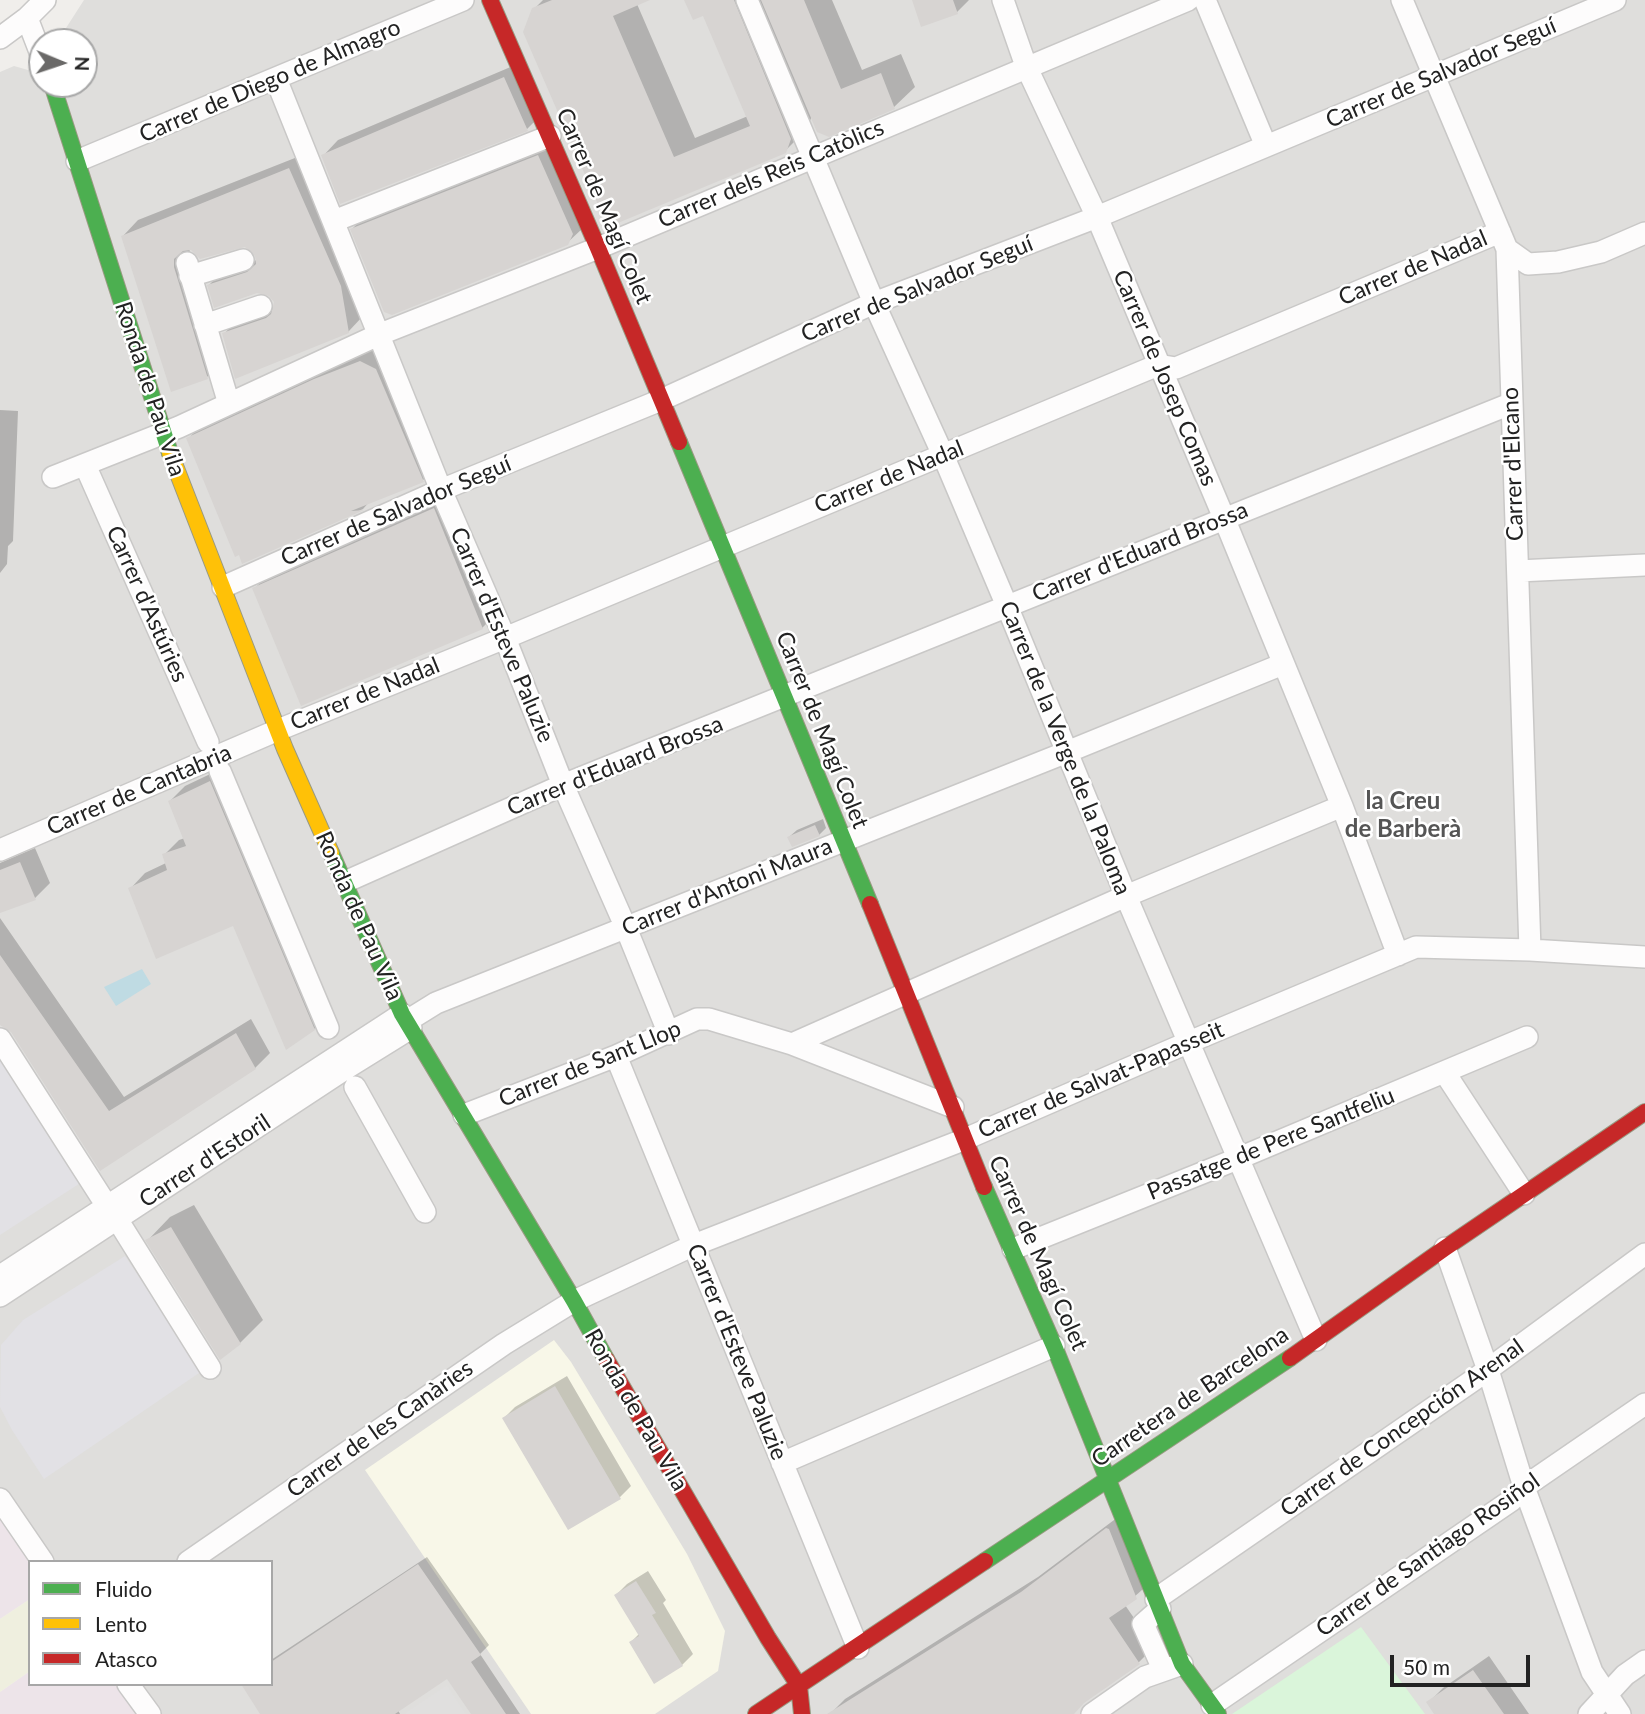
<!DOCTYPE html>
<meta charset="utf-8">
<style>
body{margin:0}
#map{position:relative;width:1645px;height:1714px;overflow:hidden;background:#f0eeeb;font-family:Lato,sans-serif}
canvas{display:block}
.legend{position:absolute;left:28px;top:1560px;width:245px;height:126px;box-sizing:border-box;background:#fff;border:2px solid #a7a7a7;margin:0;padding:9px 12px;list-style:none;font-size:21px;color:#222}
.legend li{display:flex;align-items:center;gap:14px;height:35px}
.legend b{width:35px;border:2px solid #a7a7a7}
.north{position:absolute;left:28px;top:28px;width:70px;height:70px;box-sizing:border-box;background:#fff;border:2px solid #a7a7a7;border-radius:50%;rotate:92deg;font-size:19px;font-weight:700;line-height:28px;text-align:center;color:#222}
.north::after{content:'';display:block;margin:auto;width:24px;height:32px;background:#6a6968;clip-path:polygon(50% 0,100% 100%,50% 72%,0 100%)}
.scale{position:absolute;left:1390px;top:1655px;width:140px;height:32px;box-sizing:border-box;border:4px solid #222;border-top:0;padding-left:9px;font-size:21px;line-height:24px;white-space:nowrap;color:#222;-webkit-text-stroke:5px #fff;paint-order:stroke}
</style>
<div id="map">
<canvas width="1645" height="1714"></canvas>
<ul class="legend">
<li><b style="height:9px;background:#4caf50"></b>Fluido</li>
<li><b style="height:9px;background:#ffc107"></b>Lento</li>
<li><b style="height:9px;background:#c62828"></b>Atasco</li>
</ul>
<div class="north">N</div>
<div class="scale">50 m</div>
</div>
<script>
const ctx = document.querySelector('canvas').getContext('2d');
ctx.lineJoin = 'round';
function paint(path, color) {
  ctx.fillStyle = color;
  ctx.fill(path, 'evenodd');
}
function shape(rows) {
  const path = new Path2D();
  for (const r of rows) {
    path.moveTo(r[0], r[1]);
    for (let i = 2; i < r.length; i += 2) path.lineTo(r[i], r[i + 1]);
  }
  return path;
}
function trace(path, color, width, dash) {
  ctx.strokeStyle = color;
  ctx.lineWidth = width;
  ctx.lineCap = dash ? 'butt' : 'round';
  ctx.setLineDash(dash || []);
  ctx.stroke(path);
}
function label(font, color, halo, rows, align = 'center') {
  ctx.font = font + ' Lato,sans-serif';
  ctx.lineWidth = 5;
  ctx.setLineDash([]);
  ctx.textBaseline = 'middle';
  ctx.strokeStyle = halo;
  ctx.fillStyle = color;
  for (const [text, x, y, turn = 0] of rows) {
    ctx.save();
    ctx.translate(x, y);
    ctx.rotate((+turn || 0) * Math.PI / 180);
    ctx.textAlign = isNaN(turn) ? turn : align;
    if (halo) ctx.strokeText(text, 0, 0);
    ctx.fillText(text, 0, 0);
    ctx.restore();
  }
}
paint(shape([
 [84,0,1645,0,1645,1714,150,1714,128,1684,271,1684,271,1562,43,1562,0,1499,0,72,14,66,28,70,42,57,42,84,84,84,84,42,57,42]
]), '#dfdedc');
paint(shape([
 [0,1499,43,1562,30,1562,30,1599,0,1619],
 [30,1671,30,1684,129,1684,150,1714,0,1714,0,1692]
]), '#ede4e9');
paint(shape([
 [554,1340,571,1362,687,1554,725,1631,718,1671,655,1714,531,1714,365,1470]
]), '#f8f7e8');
paint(shape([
 [30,1599,30,1671,0,1692,0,1619]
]), '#efefdf');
paint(shape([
 [1361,1627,1425,1714,1232,1714]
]), '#daf5da');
paint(shape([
 [447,1685,466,1714,404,1714]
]), '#e0dfde');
paint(shape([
 [0,1050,85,1180,0,1235],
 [125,1256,202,1371,44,1479,12,1430,0,1407,1,1345,23,1320]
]), '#e2e1e5');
paint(shape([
 [142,969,151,984,116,1006,104,987]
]), '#bfdbe3');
paint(shape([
 [543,0,647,0,637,4,695,138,748,116,704,14,686,0,832,0,862,70,901,54,915,87,894,107,812,116,806,130,785,151,613,224,534,9],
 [914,0,969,0,957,12],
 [520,63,542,114,527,129,323,156,338,140],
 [554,141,583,228,567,243,352,229,367,214],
 [305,154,363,316,348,332,224,334,239,318,275,306,275,302,270,294,209,285,225,269,257,260,257,255,246,245,188,245,222,361,207,377,123,236,138,220],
 [376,347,438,465,423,480,370,501,363,509,243,562,188,439,203,423],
 [0,410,18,411,13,541,8,546,7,564,0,573],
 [449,494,497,613,482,628,254,589,269,574],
 [225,767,329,1014,314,1029,234,923,130,889,145,873,166,863,164,855,179,840,185,838,170,801,185,786],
 [823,819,826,828,819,835,789,837,797,830],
 [35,848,50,883,35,898,0,911,0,863],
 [0,918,124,1097,251,1019,270,1053,255,1068,101,1169,12,1031,0,1022],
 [194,1205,263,1320,240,1343,148,1240,170,1217],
 [567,1376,631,1486,620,1497,569,1528,504,1418,515,1407],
 [1122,1514,1151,1582,1125,1605,1154,1647,1139,1662,1090,1697,1071,1714,830,1714,845,1699,1038,1577],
 [427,1557,489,1645,480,1654,520,1714,473,1714,447,1676,398,1710,400,1714,263,1714,271,1684,271,1660],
 [648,1571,666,1600,663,1603,693,1654,682,1665,655,1681,631,1642,639,1634,616,1595,627,1584],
 [1489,1656,1529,1714,1436,1714,1428,1703,1443,1688]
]), '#0003');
paint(shape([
 [552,0,650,0,613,16,674,157,750,126,703,16,693,20,684,0,734,0,791,139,786,153,613,225,606,223,523,32,532,8],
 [761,0,804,0,841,89,881,73,895,109,829,137,817,132],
 [912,0,953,0,958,14,921,27],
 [504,77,528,131,340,204,321,155],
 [538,155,573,234,568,245,392,315,384,312,350,229],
 [289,168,341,286,349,333,235,379,222,333,266,318,271,314,274,302,269,296,257,293,214,308,207,285,247,272,256,264,255,256,245,247,200,259,191,250,183,251,174,259,174,267,208,379,171,392,121,236],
 [360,361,376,369,424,482,351,511,364,510,242,564,239,555,235,557,186,438,314,379],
 [434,508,483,629,301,706,252,588],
 [210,781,315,1030,286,1050,233,926,156,959,128,888,167,870,162,854,186,846,168,801],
 [815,825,820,836,792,847,787,837],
 [20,862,36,900,0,913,0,870],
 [0,955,109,1111,236,1033,256,1069,100,1171,11,1032,0,1025],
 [171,1227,241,1344,220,1360,145,1240],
 [555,1386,621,1499,568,1530,502,1418],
 [1106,1528,1109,1529,1137,1599,1109,1618,1140,1664,1084,1703,1074,1714,827,1714,1021,1592],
 [418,1564,481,1655,471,1662,506,1714,471,1714,447,1679,395,1714,260,1714,241,1684,271,1684,271,1662],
 [636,1581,656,1613,652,1615,683,1666,654,1684,629,1642,639,1636,614,1595],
 [1473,1670,1504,1714,1434,1714,1426,1702]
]), '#d7d4d2');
const street = shape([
 [747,0,874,303,943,455,1007,606,1126,896,1316,1340],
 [1003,0,1026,66,1097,217,1224,518,1342,806,1398,955],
 [1205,0,1266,146],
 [1402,0,1507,249,1530,950],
 [27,18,42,57],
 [0,38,27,18,45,0],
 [276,79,441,490,505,638,563,785,626,928,669,1034],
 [77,161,463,0],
 [334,221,550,136],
 [1507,249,1528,264,1558,262,1601,252,1645,233],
 [187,263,229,404],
 [190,276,243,260],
 [205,325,261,306],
 [85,465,208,742],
 [53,477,179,427,378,335,598,248,1188,0],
 [1518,571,1645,565],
 [223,587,441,490,661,400,874,303,1097,217,1615,0],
 [220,771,328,1028],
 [0,850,278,730,505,638,1158,365,1176,368,1500,232],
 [345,882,563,785,1510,404],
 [407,1021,436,1003,1067,752,1283,664],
 [0,1039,107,1206],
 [792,1044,1126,896,1342,806],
 [616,1056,858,1648],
 [1445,1073,1524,1194],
 [355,1087,425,1212],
 [464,1115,616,1056,697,1019,709,1019,792,1044,953,1107],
 [117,1219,210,1368],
 [1445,1248,1488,1370,1524,1487,1592,1672,1620,1714],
 [1013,1249,1237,1159,1527,1037],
 [0,1276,402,1014],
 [0,1296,345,1069,411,1028],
 [782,1463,1054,1346],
 [0,1499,43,1562],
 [188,1562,504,1344,574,1301,694,1245,963,1140,1187,1043,1416,947,1530,950,1645,957],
 [1156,1599,1475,1379,1645,1254],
 [1160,1609,1143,1624,1163,1669],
 [128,1684,150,1714],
 [1212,1705,1512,1500,1524,1487,1645,1404],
 [1092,1714,1145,1677,1182,1664],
 [1589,1714,1625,1675,1645,1661]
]);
const fast = shape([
 [52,84,170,453],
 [679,442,870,904],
 [331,853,402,1014,574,1301,606,1359],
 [984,1187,1054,1346,1182,1664,1218,1714],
 [985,1561,1290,1358]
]);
const slow = shape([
 [170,453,285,749,331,853]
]);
const jam = shape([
 [490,0,598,248,679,442],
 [870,904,984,1187],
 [1290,1358,1445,1248,1645,1112],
 [606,1359,768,1638,799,1686,802,1714],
 [756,1714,985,1561]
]);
trace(street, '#c9c8c7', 24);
trace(fast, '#999a82', 18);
trace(slow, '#999a82', 18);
trace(jam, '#999a82', 18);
trace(street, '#fdfcfc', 21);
trace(fast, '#4caf50', 16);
trace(slow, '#ffc107', 16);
trace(jam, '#c62828', 16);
label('23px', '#222', '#fff', [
 ["Carrer de Salvador Seguí",1441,73,-23],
 ["Carrer de Diego de Almagro",270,81,-23],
 ["Carrer dels Reis Catòlics",771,174,-23],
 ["Carrer de Magí Colet",604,206,67],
 ["Carrer de Nadal",1413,268,-23],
 ["Carrer de Salvador Seguí",917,289,-22],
 ["Carrer de Josep Comas",1165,378,67],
 ["Ronda de Pau Vila",150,389,72],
 ["Carrer d'Elcano",1513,464,-92],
 ["Carrer de Nadal",889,477,-22],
 ["Carrer de Salvador Seguí",396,511,-23],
 ["Carrer d'Eduard Brossa",1140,552,-22],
 ["Carrer d'Astúries",147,604,66],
 ["Carrer d'Esteve Paluzie",502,635,67],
 ["Carrer de Nadal",365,694,-22],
 ["Carrer de Magí Colet",822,730,68],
 ["Carrer de la Verge de la Paloma",1065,748,68],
 ["Carrer d'Eduard Brossa",615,766,-22],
 ["Carrer de Cantabria",139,790,-23],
 ["Carrer d'Antoni Maura",727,887,-22],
 ["Ronda de Pau Vila",359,916,66],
 ["Carrer de Sant Llop",590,1064,-22],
 ["Carrer de Salvat-Papasseit",1101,1080,-23],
 ["Passatge de Pere Santfeliu",1271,1144,-22],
 ["Carrer d'Estoril",205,1161,-33],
 ["Carrer de Magí Colet",1038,1253,66],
 ["Carrer d'Esteve Paluzie",737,1352,68],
 ["Carretera de Barcelona",1190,1397,-34],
 ["Ronda de Pau Vila",636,1410,60],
 ["Carrer de Concepción Arenal",1402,1428,-35],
 ["Carrer de les Canàries",380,1429,-35],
 ["Carrer de Santiago Rosiñol",1428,1555,-35]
]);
label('bold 24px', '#555', '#fff', [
 ["la Creu",1403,801],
 ["de Barberà",1403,829]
]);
</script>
